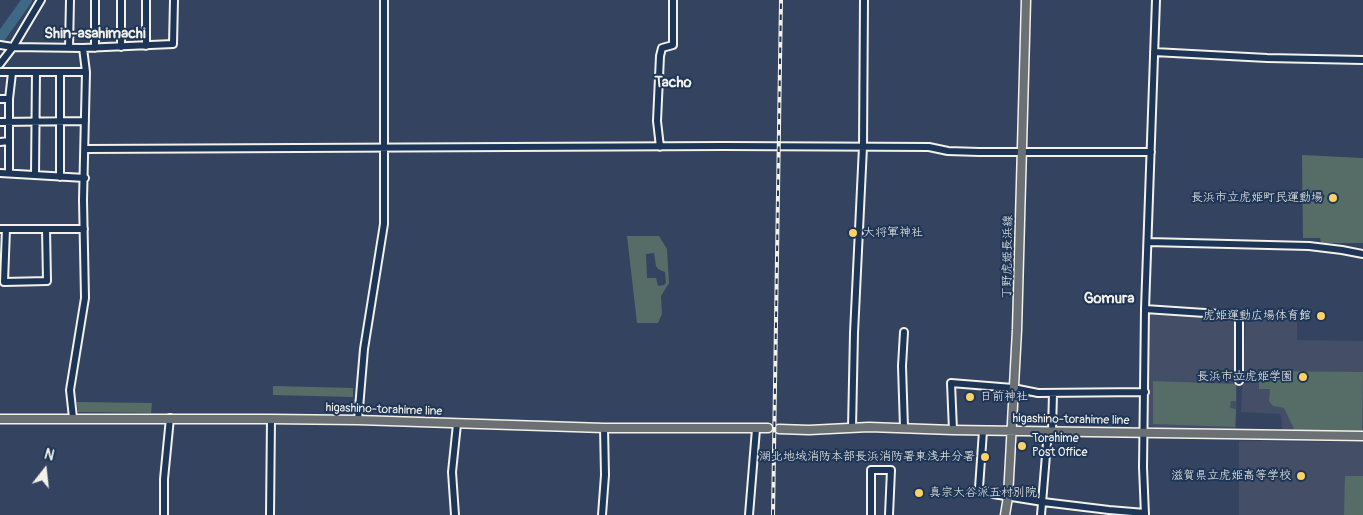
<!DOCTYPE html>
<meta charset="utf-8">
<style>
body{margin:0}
#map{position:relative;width:1363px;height:515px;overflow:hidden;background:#344460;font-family:Pangolin,sans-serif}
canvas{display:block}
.north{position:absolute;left:20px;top:445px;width:50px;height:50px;-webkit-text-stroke:4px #1d3557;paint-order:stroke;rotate:16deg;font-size:14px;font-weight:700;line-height:20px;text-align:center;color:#f4f1e8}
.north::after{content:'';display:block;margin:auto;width:18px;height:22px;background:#f4f1e8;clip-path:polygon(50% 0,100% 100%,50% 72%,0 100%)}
</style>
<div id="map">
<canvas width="1363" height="515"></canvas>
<div class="north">N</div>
</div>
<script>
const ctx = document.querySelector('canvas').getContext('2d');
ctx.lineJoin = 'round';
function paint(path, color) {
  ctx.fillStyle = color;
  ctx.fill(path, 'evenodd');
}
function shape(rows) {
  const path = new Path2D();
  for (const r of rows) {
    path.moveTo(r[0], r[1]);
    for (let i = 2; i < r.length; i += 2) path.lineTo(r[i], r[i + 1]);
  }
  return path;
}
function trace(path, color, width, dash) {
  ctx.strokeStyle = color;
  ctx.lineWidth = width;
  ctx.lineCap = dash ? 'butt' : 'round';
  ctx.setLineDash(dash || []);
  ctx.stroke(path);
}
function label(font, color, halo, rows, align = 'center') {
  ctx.font = font + ' Pangolin,"Klee One",sans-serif';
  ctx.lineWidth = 4;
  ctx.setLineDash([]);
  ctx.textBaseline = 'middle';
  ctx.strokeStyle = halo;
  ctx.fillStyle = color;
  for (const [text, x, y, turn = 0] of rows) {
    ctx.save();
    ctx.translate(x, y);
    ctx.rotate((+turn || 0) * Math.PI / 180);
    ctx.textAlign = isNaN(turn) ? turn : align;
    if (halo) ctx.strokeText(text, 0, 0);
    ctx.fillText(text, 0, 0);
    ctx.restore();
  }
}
paint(shape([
 [1148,313,1238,315,1236,431,1156,429,1149,425],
 [1246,316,1297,317,1297,340,1363,341,1363,434,1283,432,1281,416,1280,414,1241,412],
 [1239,441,1363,442,1363,515,1239,515]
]), '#444e67');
paint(shape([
 [1302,155,1363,158,1363,243,1321,243,1320,238,1303,238],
 [627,236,659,236,667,249,669,283,661,296,662,314,658,323,637,323],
 [654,253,656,266,658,269,665,272,666,283,664,285,658,286,656,278,647,278,646,254],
 [1268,371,1363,372,1362,431,1295,431,1284,408,1273,406,1269,401,1270,389,1259,389,1259,380],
 [1153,381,1236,384,1236,401,1231,401,1230,408,1236,409,1235,427,1153,424],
 [273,386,353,388,353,397,273,395],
 [77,402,152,403,151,413,78,412],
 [1345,476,1363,476,1363,515,1344,515]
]), '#566c67');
trace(shape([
 [0,38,27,0]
]), '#3f6886', 10);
const minor = shape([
 [121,0,121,47],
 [0,45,13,47,83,48,173,44,174,0],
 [146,46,146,0],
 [69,48,70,0],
 [95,48,95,0],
 [1154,52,1267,58,1363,60],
 [0,64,13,47,41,0],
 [0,72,86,72],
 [60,72,60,177],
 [0,99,9,99],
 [0,122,85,121],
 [0,142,9,141],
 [660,147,657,121,660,56,662,48,673,45,673,0],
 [85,149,724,146,929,147,948,151,979,152,1151,152],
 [0,173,85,178],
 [9,173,9,99,12,73],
 [35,175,36,72],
 [0,229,84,229],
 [6,229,4,282,47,281,46,229],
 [1148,242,1309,246,1342,250,1363,254],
 [1145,309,1235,315,1239,320,1239,381],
 [73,418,70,390,85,298,83,200,86,72,83,48],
 [358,420,364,349,384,224,384,0],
 [852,428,854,333,863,147,864,0],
 [904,428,902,366,904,332],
 [953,430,951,383,1013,388,1038,393,1145,392],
 [983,431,979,488,993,494,1043,502,1109,510,1145,513],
 [1052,431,1053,393],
 [164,515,164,479,170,418],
 [270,515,271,419],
 [455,515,452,472,457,424],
 [602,515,605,475,604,428],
 [749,515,756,429],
 [871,515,871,470,891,470,889,515],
 [1041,515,1048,431],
 [1145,515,1143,467,1145,309,1156,0]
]);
const major = shape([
 [0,419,271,419,358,420,604,428,768,428],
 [779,429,809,430,869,427,953,430,1363,436],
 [1005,515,1008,497,1017,330,1026,0]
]);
trace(minor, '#f4f1e8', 10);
trace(major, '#f4f1e8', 11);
trace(minor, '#1d3557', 6);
trace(major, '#6a7074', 8);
const rail = shape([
 [773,515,781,0]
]);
trace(rail, '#f4f1e8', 4);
trace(rail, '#1d3557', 2, [5.5]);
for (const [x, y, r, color] of [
 [1333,198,5,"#ffd166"],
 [853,233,5,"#ffd166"],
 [1321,316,5,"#ffd166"],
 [1303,377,5,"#ffd166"],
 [970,397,5,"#ffd166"],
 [1022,446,5,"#ffd166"],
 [985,457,5,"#ffd166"],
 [1301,476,5,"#ffd166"],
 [919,493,5,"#ffd166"]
]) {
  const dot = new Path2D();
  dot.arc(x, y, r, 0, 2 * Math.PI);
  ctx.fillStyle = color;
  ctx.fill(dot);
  trace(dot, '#1d3557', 2);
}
label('12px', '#f4f1e8', '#1d3557', [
 ["長浜市立虎姫町民運動場",1323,198],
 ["大将軍神社",863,233,"left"],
 ["虎姫運動広場体育館",1311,316],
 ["長浜市立虎姫学園",1293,377],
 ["日前神社",980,397,"left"],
 ["Torahime",1032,439,"left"],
 ["Post Office",1032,453,"left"],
 ["湖北地域消防本部長浜消防署東浅井分署",975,457],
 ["滋賀県立虎姫高等学校",1291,476],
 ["真宗大谷派五村別院",929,493,"left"]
], 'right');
label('12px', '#f4f1e8', '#1d3557', [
 ["丁野虎姫長浜線",1008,257,-89],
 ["higashino-torahime line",384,410,2],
 ["higashino-torahime line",1071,420,1]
]);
label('bold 15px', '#f4f1e8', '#1d3557', [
 ["Shin-asahimachi",95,34],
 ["Tacho",673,83],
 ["Gomura",1109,299]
]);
</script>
